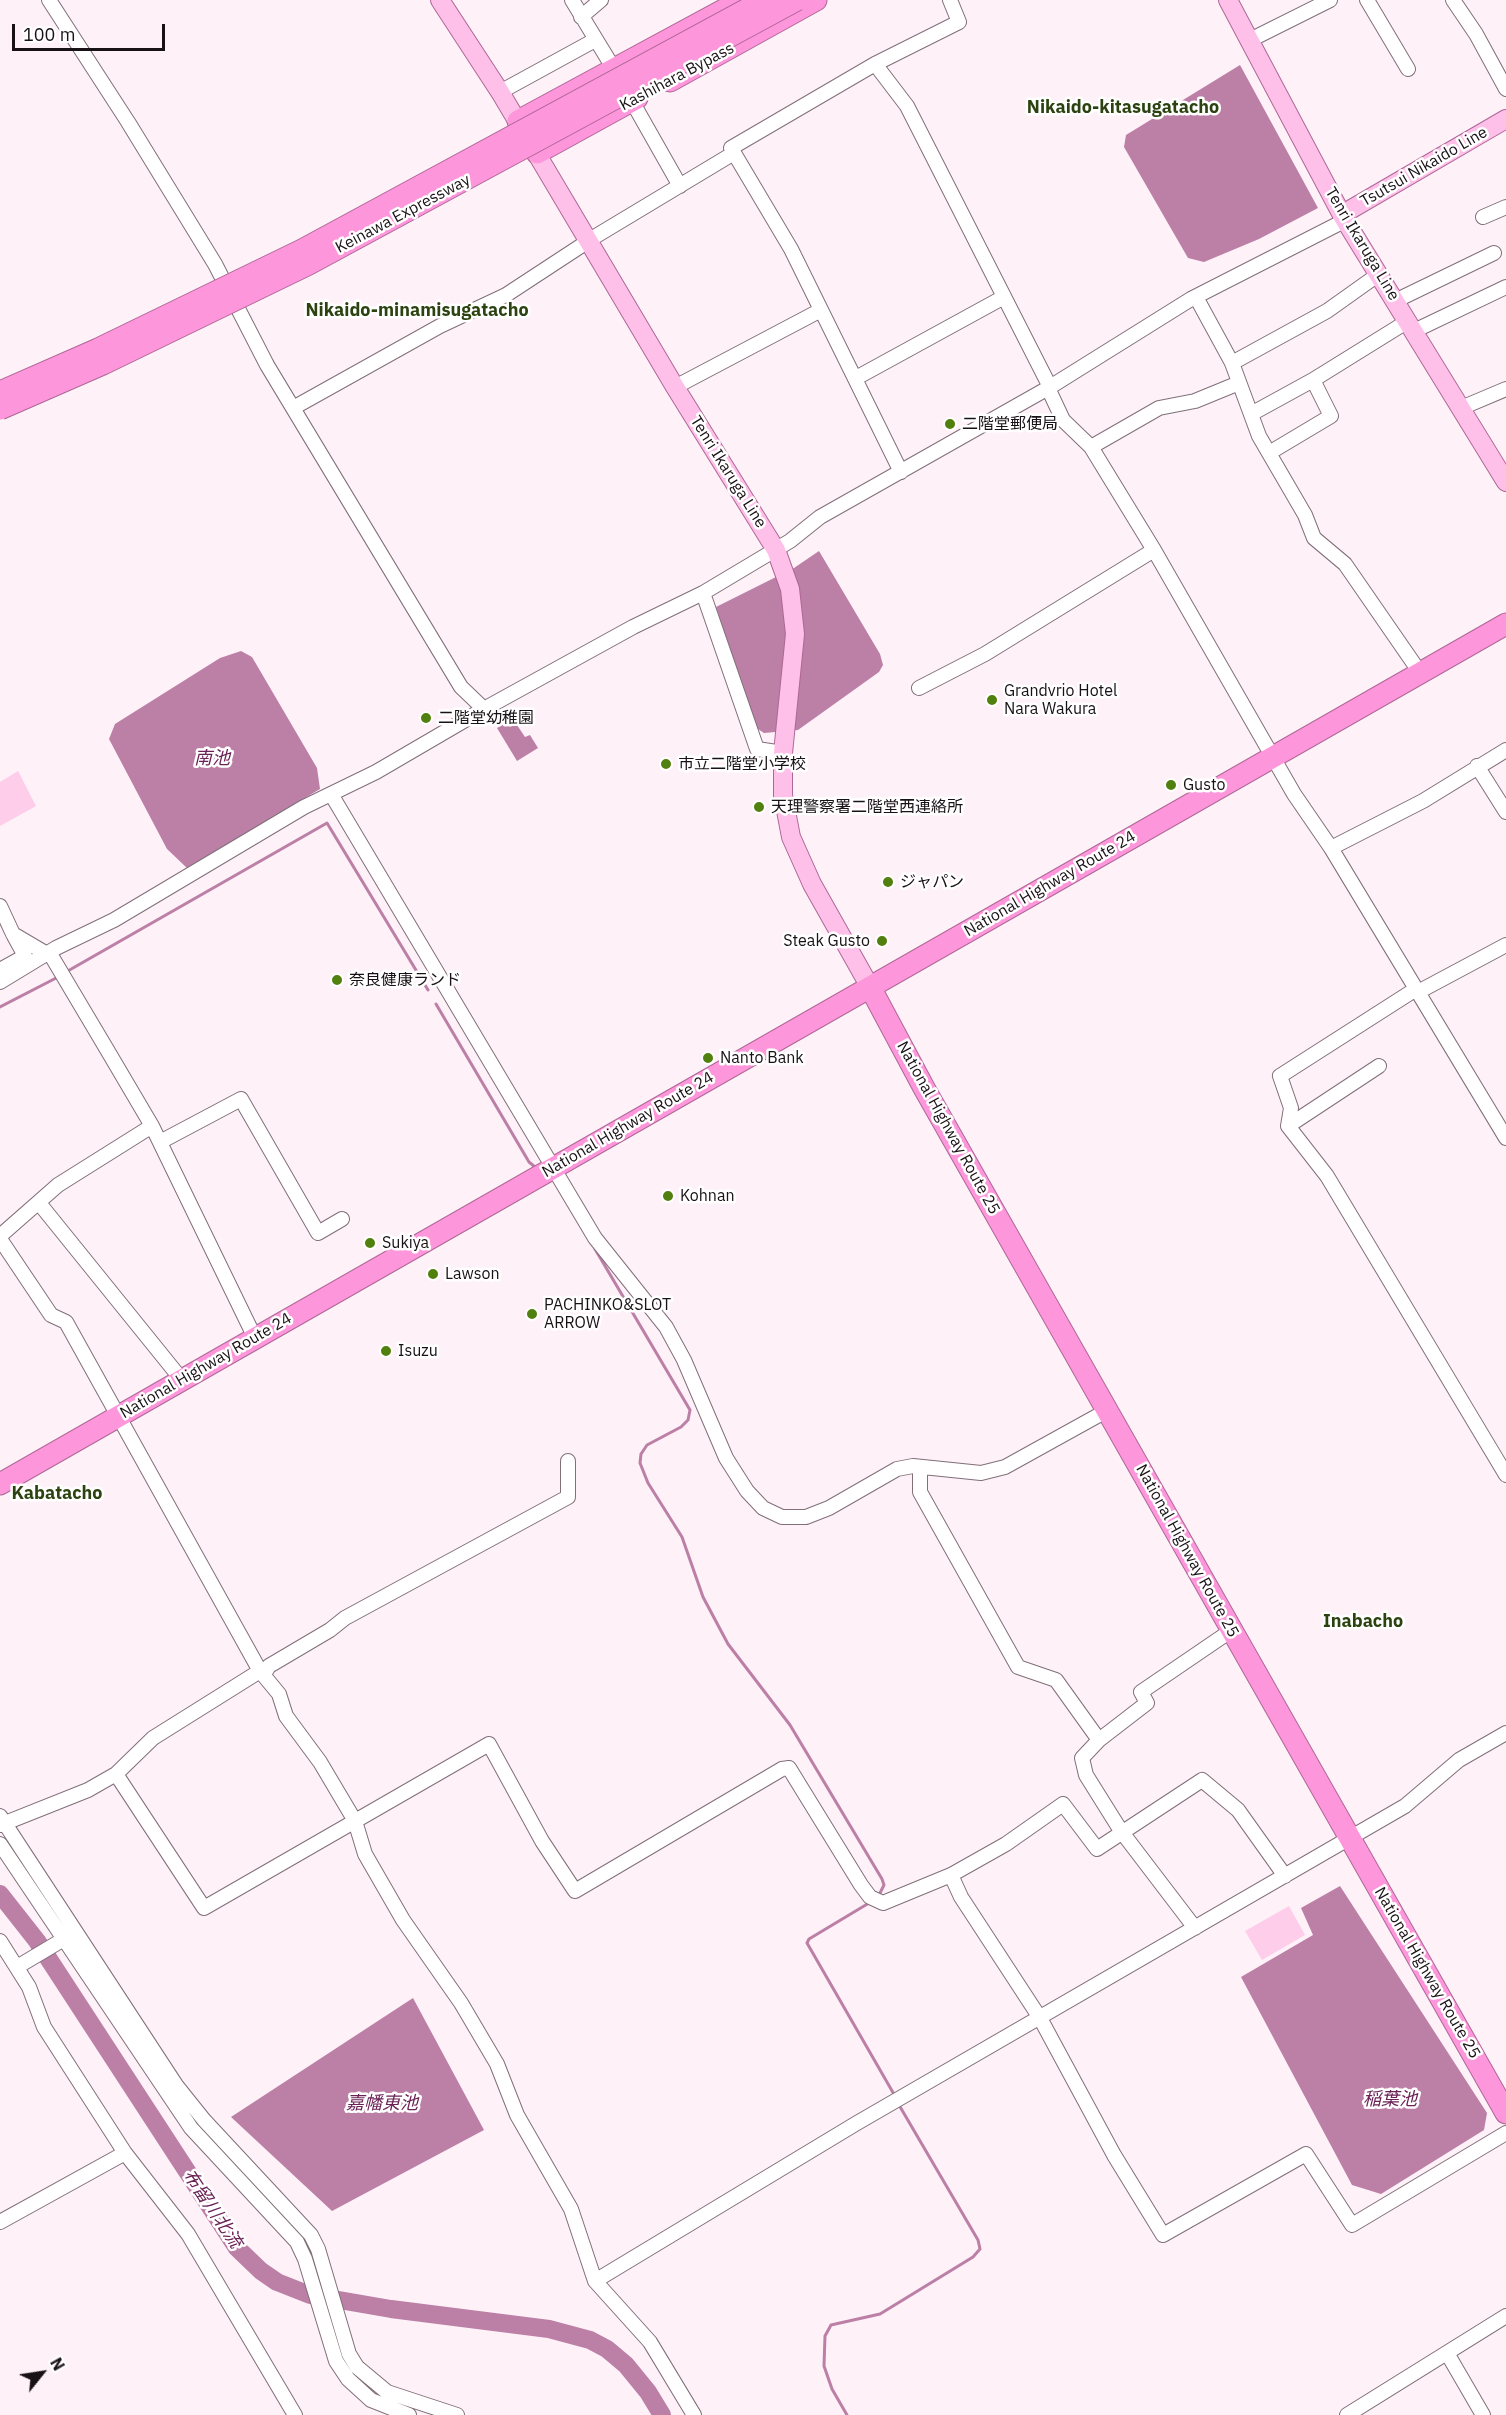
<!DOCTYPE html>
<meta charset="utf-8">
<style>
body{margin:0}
#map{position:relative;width:1506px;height:2415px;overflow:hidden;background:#fef1f8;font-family:"IBM Plex Sans",sans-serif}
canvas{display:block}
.north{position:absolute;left:12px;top:2343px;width:60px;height:60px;-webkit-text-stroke:4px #fff;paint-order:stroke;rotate:60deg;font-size:16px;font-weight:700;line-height:24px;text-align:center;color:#181115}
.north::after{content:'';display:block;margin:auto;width:21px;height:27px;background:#181115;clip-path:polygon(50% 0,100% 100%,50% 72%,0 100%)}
.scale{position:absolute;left:12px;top:24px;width:153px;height:27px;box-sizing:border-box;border:3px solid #181115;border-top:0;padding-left:8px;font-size:18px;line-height:21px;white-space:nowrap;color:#181115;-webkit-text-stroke:4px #fff;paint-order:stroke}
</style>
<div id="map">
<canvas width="1506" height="2415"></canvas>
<div class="north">N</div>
<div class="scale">100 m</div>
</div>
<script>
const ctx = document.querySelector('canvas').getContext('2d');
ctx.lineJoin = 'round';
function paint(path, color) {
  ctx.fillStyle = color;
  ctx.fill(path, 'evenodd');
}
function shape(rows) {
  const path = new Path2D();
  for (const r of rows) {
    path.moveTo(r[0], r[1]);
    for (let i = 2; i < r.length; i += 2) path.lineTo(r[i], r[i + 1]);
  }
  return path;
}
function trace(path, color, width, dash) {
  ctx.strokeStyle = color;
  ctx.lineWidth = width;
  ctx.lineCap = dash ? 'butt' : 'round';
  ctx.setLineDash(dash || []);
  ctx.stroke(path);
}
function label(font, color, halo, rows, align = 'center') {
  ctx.font = font + ' "IBM Plex Sans","Noto Sans JP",sans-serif';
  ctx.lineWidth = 5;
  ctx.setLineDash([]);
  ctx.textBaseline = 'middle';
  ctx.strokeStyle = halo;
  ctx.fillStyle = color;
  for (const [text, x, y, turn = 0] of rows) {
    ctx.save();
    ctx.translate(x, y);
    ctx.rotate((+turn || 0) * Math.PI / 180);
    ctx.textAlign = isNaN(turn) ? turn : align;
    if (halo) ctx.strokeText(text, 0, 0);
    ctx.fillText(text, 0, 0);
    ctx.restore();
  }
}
paint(shape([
 [18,771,36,806,0,826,0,782],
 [1289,1906,1305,1935,1262,1960,1245,1931]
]), '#fdcdea');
paint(shape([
 [1240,65,1318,208,1259,239,1204,262,1188,258,1124,147,1126,135],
 [819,551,880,654,883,665,879,672,798,730,764,733,755,727,716,607,794,568],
 [241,651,252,657,317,768,320,789,187,868,167,849,109,739,115,724,220,658],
 [513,719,525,737,530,735,538,748,517,761,497,728],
 [1340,1886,1487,2113,1484,2130,1381,2194,1352,2185,1241,1977,1313,1935,1301,1908],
 [413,1998,484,2130,332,2211,231,2117]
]), '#bc7fa6');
trace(shape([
 [66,972,327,823,428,990],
 [436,1004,529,1162,535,1167],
 [0,1007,60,976],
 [595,1249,690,1410,688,1420,681,1427,647,1445,641,1454,640,1463,648,1483,682,1537,703,1597,728,1644,790,1725,882,1879,884,1885,879,1895],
 [869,1903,809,1939,807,1943,895,2096],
 [847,2415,832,2389,824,2366,825,2336,831,2325,880,2314,973,2257,980,2249,978,2240,899,2105]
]), '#bc7fa6', 3);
trace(shape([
 [0,1894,37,1941,237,2248,261,2271,277,2282,310,2295,391,2309,549,2329,590,2340,607,2349,626,2365,648,2392,662,2415]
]), '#bc7fa6', 18);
const minor = shape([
 [49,0,128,122,215,264,267,365,461,687,484,709],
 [572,0,617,74],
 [1367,0,1408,69],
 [1453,0,1476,34,1506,89],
 [581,17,601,0],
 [1250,40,1330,0],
 [875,64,907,106,1050,387],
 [500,92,595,40],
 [629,96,680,186],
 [1483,217,1506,207],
 [1196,297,1232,363,1259,436,1305,515,1314,538,1345,564,1421,674],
 [1395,301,1494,253],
 [1414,331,1506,287],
 [1232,363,1327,311,1379,274],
 [856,378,1004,297],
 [675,387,821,310],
 [1048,388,1063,420,1091,447,1154,550,1294,794,1331,848,1506,1138],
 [293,408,440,326,506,295,596,236,734,153],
 [1461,408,1506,389],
 [1251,414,1313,380,1408,321],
 [1091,447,1159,408,1195,401,1239,383],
 [1269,453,1331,416,1313,380],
 [901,472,791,249,731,148,875,64,959,22,950,0],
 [703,593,757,749,783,753],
 [919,688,985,654,1154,550],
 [1477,766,1506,812],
 [331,794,595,1238,666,1327,684,1360,726,1458,747,1491,763,1508,782,1517,806,1517,829,1508,897,1469,913,1466,981,1473,1005,1467,1108,1410],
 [1331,848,1423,801,1506,750],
 [0,906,13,934,52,957,109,1053,152,1126,255,1338],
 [0,970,25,956,14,936],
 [0,982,56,948,114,920,304,807,376,772,484,709,633,627,703,593,790,541,820,517,1050,387,1191,299,1340,223,1343,217],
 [1416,989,1280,1076,1291,1108,1288,1126,1327,1176,1506,1475],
 [1418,992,1506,945],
 [1288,1126,1379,1066],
 [160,1142,241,1099,318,1233,342,1219],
 [39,1203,182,1380],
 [0,1236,58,1185,152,1126],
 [0,1239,51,1315,66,1322,260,1671,279,1694,286,1716,320,1762,355,1821,365,1854,403,1920,461,2003,497,2064,517,2115,571,2209,595,2281,650,2342,694,2415],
 [920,1467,920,1492,1018,1667,1056,1680,1099,1740],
 [264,1674,269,1666,330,1630,345,1618,568,1497,568,1461],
 [116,1774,204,1908,489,1744,542,1841,575,1891,782,1769,789,1768,861,1885,870,1897,883,1903,951,1875,1006,1844,1063,1804,1097,1849,1202,1780,1238,1810,1285,1876],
 [0,1816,176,2085,204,2120,311,2235,318,2249,349,2354,357,2367,387,2392,457,2415],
 [0,1825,88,1790,116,1774,153,1738,260,1671],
 [0,1844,191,2128,297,2242,305,2259,336,2361,348,2379,371,2400,409,2415],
 [951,1875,961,1897,1040,2018,1114,2155,1163,2235,1306,2154,1352,2225,1506,2133],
 [1195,1928,1121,1831,1086,1775,1082,1758,1099,1740,1147,1703,1141,1692,1232,1630],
 [0,1941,29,1987,44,2027,125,2153,188,2234,295,2415],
 [17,1967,69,1936],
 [0,2222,125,2153],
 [595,2281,857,2123,1405,1806,1459,1760,1506,1733],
 [1447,2353,1483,2415],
 [1347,2415,1506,2316]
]);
const major = shape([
 [440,0,500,92,675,387,776,550,790,589,795,634,783,753,783,795,791,837,812,884,870,987],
 [1228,0,1343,217,1506,482],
 [1343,217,1348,211,1506,119]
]);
const highway = shape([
 [670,81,816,0],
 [518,121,742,0],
 [537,153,637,98],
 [870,987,924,1088,1506,2113],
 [0,1484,1506,624]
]);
trace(minor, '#816f7a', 16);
trace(major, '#ae6796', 20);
trace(highway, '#ae6796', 23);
trace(minor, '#fff', 14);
trace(major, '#fec0e9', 18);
trace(highway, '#fe96db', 21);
const highwayBridge = shape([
 [0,392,98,349,302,250,764,0],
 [0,409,103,364,309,264,797,0]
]);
trace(highwayBridge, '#ae6796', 23, []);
trace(highwayBridge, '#fe96db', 21);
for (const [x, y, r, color] of [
 [950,424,6,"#51800e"],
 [992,700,6,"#51800e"],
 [426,718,6,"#51800e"],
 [666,764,6,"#51800e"],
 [1171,785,6,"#51800e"],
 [759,807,6,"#51800e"],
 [888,882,6,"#51800e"],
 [882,941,6,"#51800e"],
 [337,980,6,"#51800e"],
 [708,1058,6,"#51800e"],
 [668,1196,6,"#51800e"],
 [370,1243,6,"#51800e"],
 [433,1274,6,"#51800e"],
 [532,1314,6,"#51800e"],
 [386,1351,6,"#51800e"]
]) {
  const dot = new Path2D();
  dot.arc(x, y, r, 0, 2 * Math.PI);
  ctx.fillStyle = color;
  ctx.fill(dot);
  trace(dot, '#fff', 2);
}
label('16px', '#181115', '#fff', [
 ["Kashihara Bypass",677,77,-28],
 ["Tsutsui Nikaido Line",1424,167,-30],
 ["Keinawa Expressway",403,214,-28],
 ["Tenri Ikaruga Line",1362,244,59],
 ["Tenri Ikaruga Line",728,472,58],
 ["National Highway Route 24",1050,884,-30],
 ["National Highway Route 24",628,1125,-30],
 ["National Highway Route 25",948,1128,61],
 ["National Highway Route 24",206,1366,-30],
 ["National Highway Route 25",1187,1551,61],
 ["National Highway Route 25",1427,1973,60]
]);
label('16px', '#181115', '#fff', [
 ["二階堂郵便局",962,424],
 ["Grandvrio Hotel",1004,691],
 ["Nara Wakura",1004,709],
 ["二階堂幼稚園",438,718],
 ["市立二階堂小学校",678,764],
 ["Gusto",1183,785],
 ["天理警察署二階堂西連絡所",771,807],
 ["ジャパン",900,882],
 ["Steak Gusto",870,941,"right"],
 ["奈良健康ランド",349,980],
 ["Nanto Bank",720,1058],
 ["Kohnan",680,1196],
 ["Sukiya",382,1243],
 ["Lawson",445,1274],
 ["PACHINKO&SLOT",544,1305],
 ["ARROW",544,1323],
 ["Isuzu",398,1351]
], 'left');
label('bold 18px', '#2c4311', '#fff', [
 ["Nikaido-kitasugatacho",1123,108],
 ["Nikaido-minamisugatacho",417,311],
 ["Kabatacho",57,1494],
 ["Inabacho",1363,1622]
]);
label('italic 18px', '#6b2256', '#fff', [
 ["南池",212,759],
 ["稲葉池",1390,2100],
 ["嘉幡東池",382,2104],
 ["布留川北流",212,2209,56]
]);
</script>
